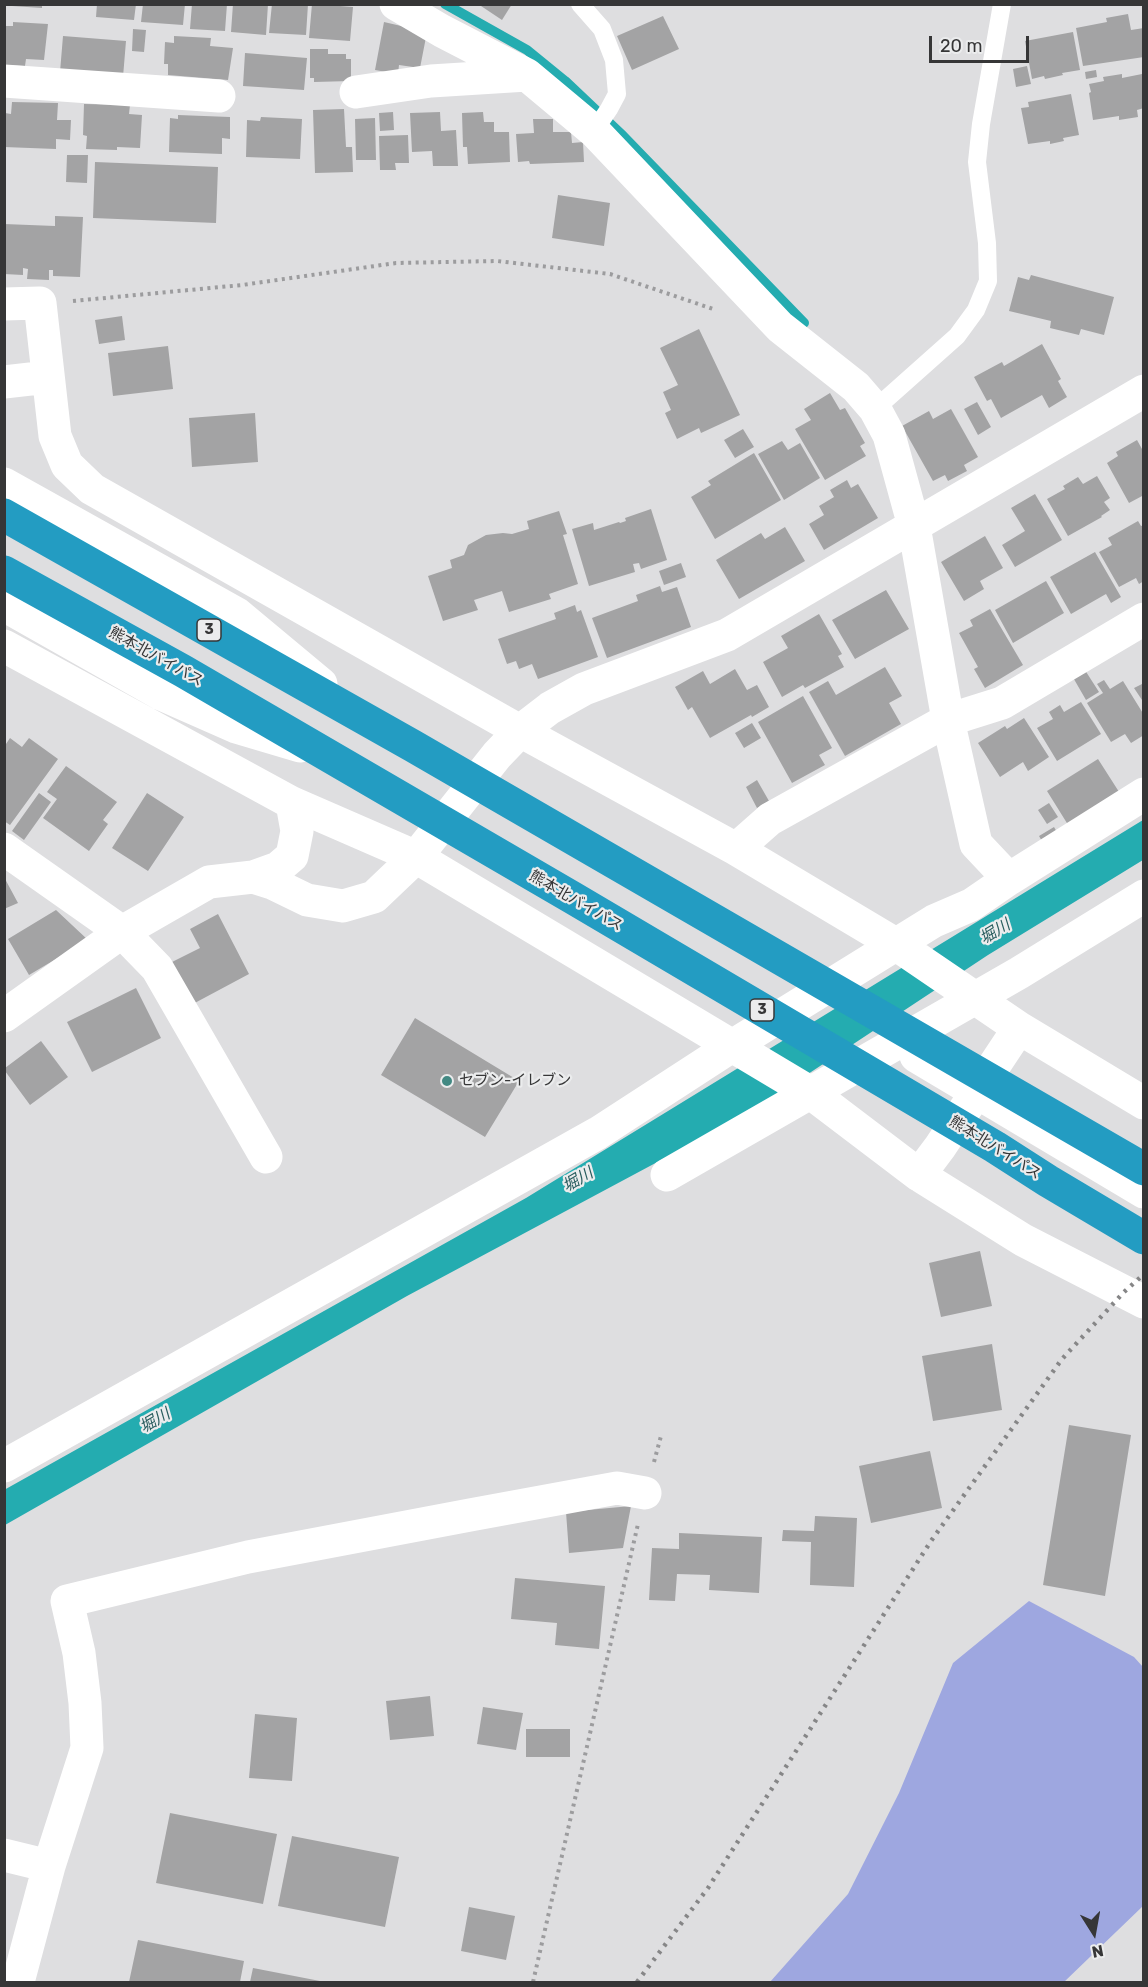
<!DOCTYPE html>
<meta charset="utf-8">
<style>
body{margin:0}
#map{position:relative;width:1148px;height:1987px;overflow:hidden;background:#dedee0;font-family:Rubik,sans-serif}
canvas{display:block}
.frame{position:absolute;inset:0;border:6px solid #363637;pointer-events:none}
.north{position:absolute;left:1064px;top:1903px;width:60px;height:60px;-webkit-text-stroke:4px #ebeced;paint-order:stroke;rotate:169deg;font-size:16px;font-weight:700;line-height:24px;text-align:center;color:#363637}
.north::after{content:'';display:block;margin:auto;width:21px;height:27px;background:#363637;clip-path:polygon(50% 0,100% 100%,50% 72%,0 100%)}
.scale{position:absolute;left:929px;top:36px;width:100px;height:27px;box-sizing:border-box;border:3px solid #363637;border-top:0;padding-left:8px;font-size:18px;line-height:21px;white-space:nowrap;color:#363637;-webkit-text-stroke:4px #ebeced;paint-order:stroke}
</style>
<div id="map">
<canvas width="1148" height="1987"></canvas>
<div class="frame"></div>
<div class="north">N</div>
<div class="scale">20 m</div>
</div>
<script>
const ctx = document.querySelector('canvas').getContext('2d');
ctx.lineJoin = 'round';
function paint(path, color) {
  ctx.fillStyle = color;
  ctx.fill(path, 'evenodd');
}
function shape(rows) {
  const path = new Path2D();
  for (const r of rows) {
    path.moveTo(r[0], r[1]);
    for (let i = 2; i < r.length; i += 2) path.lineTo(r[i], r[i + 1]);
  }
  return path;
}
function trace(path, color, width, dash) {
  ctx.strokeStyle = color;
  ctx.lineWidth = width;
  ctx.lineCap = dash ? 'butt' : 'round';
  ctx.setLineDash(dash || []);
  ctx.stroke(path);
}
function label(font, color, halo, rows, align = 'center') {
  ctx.font = font + ' Rubik,"Noto Sans JP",sans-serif';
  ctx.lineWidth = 4.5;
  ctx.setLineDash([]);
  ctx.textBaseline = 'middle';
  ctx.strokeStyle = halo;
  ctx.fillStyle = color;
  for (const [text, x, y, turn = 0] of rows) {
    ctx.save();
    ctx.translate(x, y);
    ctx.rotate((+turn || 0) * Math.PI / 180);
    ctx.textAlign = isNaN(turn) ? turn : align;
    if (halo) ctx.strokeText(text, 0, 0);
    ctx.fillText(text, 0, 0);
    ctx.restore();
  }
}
paint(shape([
 [1029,1601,1134,1657,1143,1667,1143,1906,1064,1982,770,1982,848,1894,899,1793,953,1663]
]), '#9ea7e0');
paint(shape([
 [1143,820,1143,860,988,955,749,1113,407,1296,5,1525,4,1490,526,1198]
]), '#24acb0');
trace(shape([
 [445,4,527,50,565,81,623,136,804,323]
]), '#24acb0', 10);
paint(shape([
 [12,4,42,4,42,8,12,6],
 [97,4,136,4,134,20,96,17],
 [143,4,185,4,183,25,141,22],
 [192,4,227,4,225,31,190,29],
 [233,4,268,4,266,35,231,32],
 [272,4,308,4,306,35,269,33],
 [312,4,340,4,340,6,353,7,350,41,309,38],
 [478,4,512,4,502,20],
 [1128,14,1131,30,1144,28,1144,57,1083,66,1076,28,1107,22,1106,18],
 [663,16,679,49,632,70,617,36],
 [13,22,48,24,44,60,26,59,25,66,4,65,4,26,13,26],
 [384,22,427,32,420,68,399,65,398,74,375,70],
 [133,29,146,30,144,52,132,51],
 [1073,32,1080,70,1062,73,1063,75,1045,79,1044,76,1032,79,1025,41],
 [63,36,126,41,123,77,60,72],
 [174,36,211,38,210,46,233,48,228,80,168,75,168,64,164,64,165,42,174,43],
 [310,49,328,49,328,54,346,54,346,59,351,59,351,81,314,82,314,78,310,78],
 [245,53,307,58,304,90,243,86],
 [1027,66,1031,84,1016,87,1013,69],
 [1096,70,1097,77,1086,79,1085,72],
 [1122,74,1122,78,1142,74,1144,108,1137,110,1138,117,1119,120,1119,116,1093,120,1089,93,1091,92,1089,84,1104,81,1103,77],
 [1071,94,1079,135,1063,138,1064,141,1050,144,1050,141,1028,144,1021,108,1029,107,1028,102],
 [12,102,58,103,57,120,71,120,70,140,56,139,56,149,4,147,5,113,11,114],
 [84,104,130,105,129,114,142,115,140,148,117,147,117,150,86,149,87,136,83,135],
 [344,109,346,147,352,147,353,172,315,173,313,110],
 [393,112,394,130,380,131,379,113],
 [440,112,441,131,456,130,458,166,433,166,432,151,412,152,410,113],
 [483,112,484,122,494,122,494,132,509,132,510,162,468,164,467,147,463,147,462,113],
 [178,115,230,117,230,139,222,138,222,154,169,152,170,118,178,119],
 [261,117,302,119,300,159,246,157,247,120,260,121],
 [375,118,376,160,356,160,355,119],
 [533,119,553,119,553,132,571,132,572,143,583,142,584,162,530,164,529,161,518,162,516,134,534,133],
 [408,135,409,163,395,163,396,170,380,170,379,136],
 [67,155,88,155,87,183,66,182],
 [95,162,218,167,216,223,93,218],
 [558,195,610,203,604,246,552,238],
 [55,216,83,217,80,277,53,276,53,270,49,270,49,280,27,279,28,269,23,268,23,275,4,274,4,224,55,226],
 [1031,275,1114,297,1104,335,1081,329,1079,335,1050,328,1051,321,1009,311,1018,277,1029,280],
 [122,316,125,340,99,344,95,320],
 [699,329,740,415,701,433,699,428,677,439,665,413,671,410,663,392,678,385,660,348],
 [1042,344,1061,379,1058,381,1067,397,1049,408,1042,395,1001,418,991,399,987,401,974,377,1002,362,1004,366],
 [168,346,173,389,113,396,108,353],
 [830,393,840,410,845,408,865,443,860,446,866,456,825,480,795,429,811,420,804,409],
 [977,402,991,427,978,435,964,409],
 [951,409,978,457,964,465,967,471,948,481,945,475,933,481,902,426,929,411,933,419],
 [255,413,258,462,192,467,189,418],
 [743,429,754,447,735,458,724,440],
 [1137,440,1142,449,1144,448,1144,495,1129,503,1107,463,1118,456,1116,452],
 [782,441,788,450,800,443,820,478,784,500,758,454],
 [754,453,781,500,715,539,691,497,711,485,708,481],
 [1097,476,1110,498,1104,502,1110,510,1101,516,1102,517,1068,536,1047,499,1065,489,1063,486,1078,477,1083,484],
 [847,480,851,488,858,484,878,518,824,550,809,524,824,515,819,506,834,497,830,490],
 [1035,494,1062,540,1015,567,1002,545,1025,531,1011,508],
 [651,509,667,560,641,569,639,563,633,564,635,572,589,586,572,529,593,523,594,530,619,522,620,523,626,521,625,518],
 [559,511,567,534,563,535,578,584,549,594,551,599,509,612,502,591,474,600,478,610,443,621,428,576,452,568,450,560,464,555,468,545,486,535,503,533,512,534,529,529,527,521],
 [1138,521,1141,526,1144,525,1144,581,1139,584,1136,578,1119,587,1099,552,1112,545,1108,538],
 [785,527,805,561,739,599,716,560,761,533,765,539],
 [985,536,1003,568,980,581,984,589,964,601,941,562],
 [1095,552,1121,597,1111,603,1106,594,1071,614,1050,577],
 [681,563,686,577,664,585,659,571],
 [1046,581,1064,613,1013,643,995,610],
 [660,586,662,592,677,587,691,627,607,658,592,618,638,601,636,595],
 [886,590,909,629,855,659,832,620],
 [575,605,577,612,581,610,598,657,538,679,532,664,519,669,516,661,507,664,498,639,556,619,554,613],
 [990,609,1023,665,985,688,974,669,978,667,959,633,973,626,970,620],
 [819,614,842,654,838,656,844,667,805,688,803,685,782,697,763,662,788,648,781,636],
 [885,667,902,696,889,703,901,724,845,756,809,692,828,681,836,695],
 [1083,667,1099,692,1086,700,1071,674],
 [735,669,747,690,757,685,769,707,752,717,751,715,710,738,692,707,688,710,675,687,703,671,710,684],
 [1104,680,1110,689,1123,681,1144,715,1144,735,1131,743,1125,734,1111,742,1087,703,1103,693,1097,684],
 [1144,683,1144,703,1134,688],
 [803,696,832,748,819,755,825,765,792,783,758,722],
 [1081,702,1101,734,1057,761,1037,728,1053,719,1049,712,1060,705,1064,712],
 [1024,718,1049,757,1028,771,1023,762,1000,777,978,743,1005,726,1007,729],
 [752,723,761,738,744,748,735,733],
 [10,738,22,747,29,738,58,759,10,825,4,821,4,747],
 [1098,759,1121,795,1070,828,1047,791],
 [66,766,117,802,103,820,108,824,89,851,43,818,57,799,47,792],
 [757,780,769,801,757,808,746,787],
 [39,793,51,802,24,840,12,831],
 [147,793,184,817,148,871,112,848],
 [1049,803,1058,817,1047,824,1038,810],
 [1054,827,1058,834,1043,843,1039,836],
 [4,877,18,903,4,909],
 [56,910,88,940,29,975,8,939],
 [218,914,249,974,191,1005,170,963,200,948,190,929],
 [136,988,161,1038,92,1072,67,1022],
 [415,1018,519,1081,485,1137,381,1075],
 [41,1041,68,1077,30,1105,5,1071,5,1068],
 [980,1251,992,1306,941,1317,929,1263],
 [992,1344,1002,1410,933,1421,922,1356],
 [1069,1425,1131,1435,1105,1596,1043,1585],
 [930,1451,942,1508,871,1523,859,1466],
 [631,1506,623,1548,569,1553,566,1512],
 [815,1516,857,1518,854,1587,810,1585,811,1542,782,1541,783,1530,814,1531],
 [679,1533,762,1537,759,1593,709,1590,710,1575,677,1574,675,1601,649,1600,652,1548,679,1549],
 [515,1578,605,1586,599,1649,555,1645,557,1623,511,1619],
 [430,1696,434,1736,390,1740,386,1701],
 [483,1707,523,1713,516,1750,477,1744],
 [255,1714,297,1718,292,1781,249,1778],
 [526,1729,570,1729,570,1757,526,1757],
 [170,1813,277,1834,263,1904,156,1883],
 [292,1836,399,1857,385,1927,278,1906],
 [469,1907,515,1916,506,1960,461,1951],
 [138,1940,244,1961,240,1982,129,1982],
 [253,1968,320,1981,320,1982,250,1982]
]), '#a3a3a4');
trace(shape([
 [73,301,242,285,396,263,497,261,610,274,716,310],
 [654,1462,661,1436],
 [533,1982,638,1524]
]), '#9c9c9e', 4, [3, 4.5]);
trace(shape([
 [580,4,602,29,614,60,617,94,609,109,594,131],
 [875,409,957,336,976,310,988,281,987,243,977,162,981,124,1002,4]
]), '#fff', 18);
trace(shape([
 [396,4,442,31,527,75,594,131,780,327,856,387,875,409,889,435,914,526,948,720,976,844,1009,879,1144,794],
 [4,81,219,96],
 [356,92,431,81,527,75],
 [4,304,40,303,55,436,67,465,92,489,520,731,736,849,897,945,1019,1028,1144,1103],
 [4,382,48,377],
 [4,484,237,614,321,684],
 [4,605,161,694,236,727,300,746],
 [4,646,292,803,416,857,811,1093,919,1175,1023,1240,1144,1302],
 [4,849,122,932,157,968,266,1157],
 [736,849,770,819,948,720,1002,703,1144,619],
 [253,877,272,883,307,900,343,906,374,897,416,857,497,755,520,731,550,708,584,689,727,635,1144,391],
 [4,1016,122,932,209,882,253,877,278,868,292,856,297,831,292,803],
 [916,1056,1144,1192],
 [667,1175,1019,973,1144,896],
 [919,1175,940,1147,1019,1028],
 [4,1466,598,1133,732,1046,934,921,971,905,1009,879],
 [4,1855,49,1866,18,1982],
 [49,1866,87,1748,85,1703,79,1653,67,1601,248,1557,470,1515,617,1488,645,1493]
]), '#fff', 33);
trace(shape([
 [4,515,413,746,1144,1169],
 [4,572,183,671,573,898,995,1147,1048,1181,1144,1238]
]), '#239cc2', 33);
trace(shape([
 [637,1982,708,1888,931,1541,1062,1359,1124,1292,1144,1274]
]), '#868687', 4.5, [3, 6]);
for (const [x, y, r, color] of [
 [447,1081,6,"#428983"]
]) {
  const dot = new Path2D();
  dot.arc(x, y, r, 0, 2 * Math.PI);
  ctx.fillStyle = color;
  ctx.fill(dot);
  trace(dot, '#ebeced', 2);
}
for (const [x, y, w] of [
 [209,630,24],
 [762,1010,24]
]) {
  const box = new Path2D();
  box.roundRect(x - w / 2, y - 11, w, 22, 4.5);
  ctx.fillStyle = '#ebeced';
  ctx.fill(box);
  trace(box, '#363637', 1.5);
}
label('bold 14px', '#363637', null, [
 ["3",209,630],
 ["3",762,1010]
]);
label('15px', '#363637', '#ebeced', [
 ["熊本北バイパス",156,657,29],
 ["熊本北バイパス",576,901,30],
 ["熊本北バイパス",995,1148,32]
]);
label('15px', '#363637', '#ebeced', [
 ["セブン-イレブン",459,1081]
], 'left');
label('italic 16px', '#285c5e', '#ebeced', [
 ["堀川",995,932,-31],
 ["堀川",578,1180,-30],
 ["堀川",155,1421,-30]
]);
</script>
